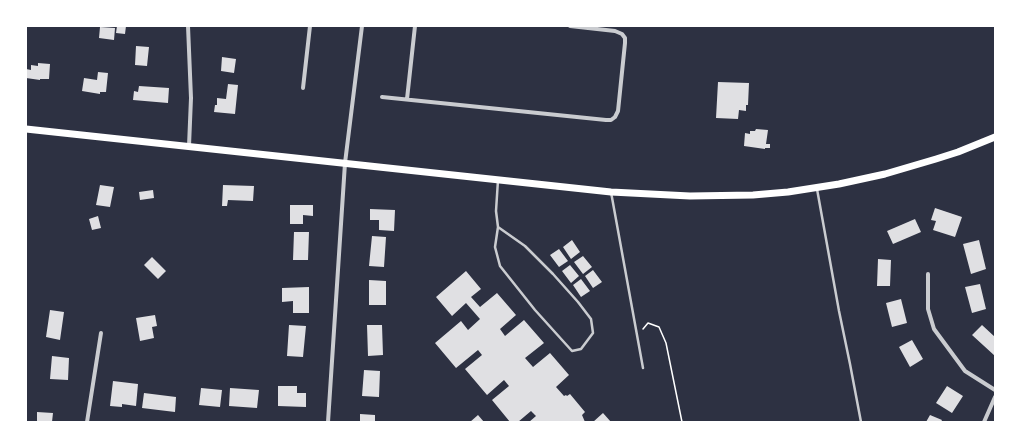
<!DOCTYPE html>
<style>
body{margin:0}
#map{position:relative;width:1021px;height:448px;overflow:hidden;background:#2d3142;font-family:Mulish,sans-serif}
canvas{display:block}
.frame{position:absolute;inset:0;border:27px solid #fff;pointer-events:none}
</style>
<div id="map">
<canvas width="1021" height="448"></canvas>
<div class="frame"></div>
</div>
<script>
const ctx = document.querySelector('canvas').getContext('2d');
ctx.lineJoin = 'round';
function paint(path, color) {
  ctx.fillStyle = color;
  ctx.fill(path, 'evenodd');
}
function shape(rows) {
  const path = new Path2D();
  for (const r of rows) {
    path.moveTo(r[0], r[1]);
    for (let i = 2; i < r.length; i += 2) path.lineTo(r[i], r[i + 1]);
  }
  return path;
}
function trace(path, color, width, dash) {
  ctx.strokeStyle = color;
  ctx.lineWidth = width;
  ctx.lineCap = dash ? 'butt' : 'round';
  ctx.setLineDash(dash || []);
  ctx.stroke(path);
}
paint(shape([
 [117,26,126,26,125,34,116,33],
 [100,27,115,28,114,40,99,38],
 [136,46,149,47,147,66,135,65],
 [222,57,236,59,234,73,221,71],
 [38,63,50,64,49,79,40,79,40,80,26,78,26,69,31,70,31,65,38,66],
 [98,72,108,73,106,92,100,92,100,94,82,91,84,78,97,80],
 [718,82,749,83,748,105,746,105,746,111,739,110,738,119,716,118],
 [228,84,238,85,235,114,214,112,215,105,217,105,217,98,226,99],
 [139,86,169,88,168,103,133,100,134,91,138,92],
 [756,129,768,130,766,144,770,144,770,148,765,148,765,149,744,146,745,133,750,134,750,131,755,131],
 [100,185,114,187,110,207,96,205],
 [223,185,254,186,253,201,228,200,227,206,222,206],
 [153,190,154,198,140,200,139,192],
 [290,205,313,205,313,216,303,215,303,224,290,224],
 [935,208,962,217,955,237,933,230,936,221,931,220],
 [370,209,395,210,394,231,379,230,379,220,370,220],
 [98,216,101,228,92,230,89,219],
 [915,219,921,232,893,244,887,231],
 [294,232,309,232,308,260,293,260],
 [372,236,386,237,384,267,369,266],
 [572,240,580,252,571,259,563,247],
 [979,240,986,269,971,274,963,244],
 [559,249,568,261,559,267,550,255],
 [583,256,592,267,583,274,574,262],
 [152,257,166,271,158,279,144,265],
 [878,259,891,260,890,286,877,286],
 [570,265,579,276,571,283,562,271],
 [593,270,602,282,593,288,585,276],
 [466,271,481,289,471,297,480,307,497,293,516,315,500,329,505,336,524,320,544,343,525,358,533,367,550,353,569,375,556,387,564,396,566,395,567,396,570,394,585,412,582,415,585,422,529,422,536,416,531,411,518,422,510,422,492,400,509,386,504,380,487,395,465,369,482,355,478,350,456,368,435,343,461,321,468,330,480,319,466,303,452,316,436,297],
 [581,279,590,291,581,297,573,285],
 [369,280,386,281,386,305,369,305],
 [980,284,986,309,972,313,965,287],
 [309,287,309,313,293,313,293,301,282,302,282,288],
 [901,299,907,323,892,327,886,303],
 [50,310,64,312,60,340,46,337],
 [155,315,157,326,152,327,154,338,140,341,136,318],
 [289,325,306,326,303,357,287,356],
 [367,325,382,325,383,355,368,356],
 [982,325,995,337,995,356,972,335],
 [912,340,923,359,910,367,899,347],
 [52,356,69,358,68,380,50,379],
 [364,370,380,371,379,397,362,396],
 [113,381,138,384,136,406,122,404,122,407,110,406],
 [278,386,297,386,297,393,306,393,306,407,278,406],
 [947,386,963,396,952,413,936,403],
 [201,388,222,390,220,407,199,405],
 [230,388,259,390,257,408,229,406],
 [144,393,176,397,175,412,142,408],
 [37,412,53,413,52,422,37,422],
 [603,413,611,422,593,422],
 [360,414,375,415,375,422,360,422],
 [478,415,484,422,470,422],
 [930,415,942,420,941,422,926,422]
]), '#e0e0e3');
trace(shape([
 [643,329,648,323,659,327,666,343,682,422]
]), '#fff', 1.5);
trace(shape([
 [498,180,496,211,498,227,495,247,500,266,535,310,572,351,581,349,593,333,591,319,578,302,553,274,525,246,498,227],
 [817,189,839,311,850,364,861,422],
 [611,192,643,368]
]), '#caccd0', 2.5);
trace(shape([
 [188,26,191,98,189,146],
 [303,88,310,26],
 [382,97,606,120,611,120,615,117,618,111,625,43,625,38,622,34,615,31,570,26],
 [407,99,415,26],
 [928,274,928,309,934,329,965,371,995,390],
 [87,422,101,333],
 [328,422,345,163,362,26],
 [984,422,995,397]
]), '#caccd0', 4);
trace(shape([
 [26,129,611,192,690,196,753,195,788,192,839,184,885,174,936,159,958,152,995,137]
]), '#fff', 7);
</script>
